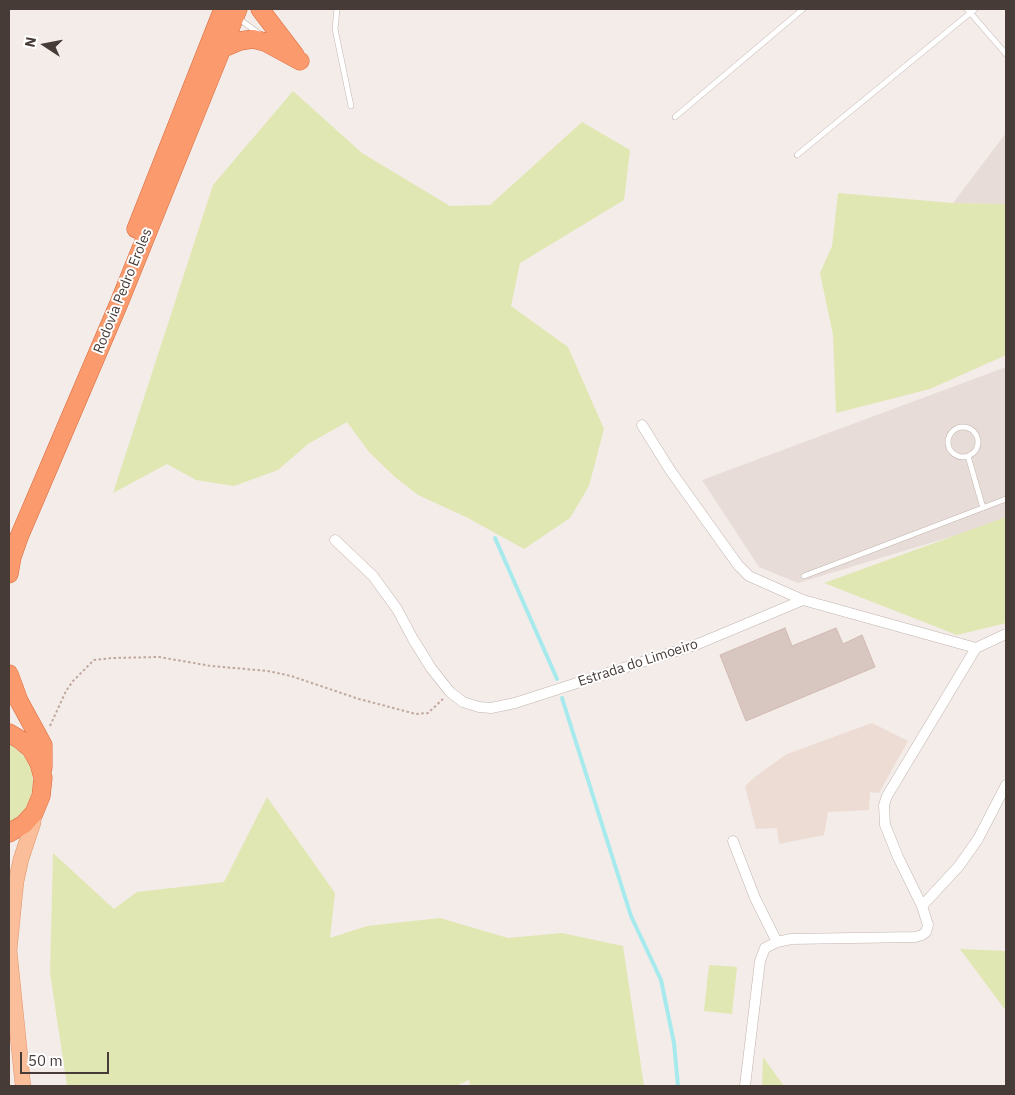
<!DOCTYPE html>
<style>
body{margin:0}
#map{position:relative;width:1015px;height:1095px;overflow:hidden;background:#f4ece8;font-family:"IBM Plex Sans",sans-serif}
canvas{display:block}
.frame{position:absolute;inset:0;border:10px solid #473b37;pointer-events:none}
.north{position:absolute;left:20px;top:20px;width:50px;height:50px;-webkit-text-stroke:4px #fff;paint-order:stroke;rotate:281deg;font-size:14px;font-weight:700;line-height:20px;text-align:center;color:#473b37}
.north::after{content:'';display:block;margin:auto;width:18px;height:22px;background:#473b37;clip-path:polygon(50% 0,100% 100%,50% 72%,0 100%)}
.scale{position:absolute;left:20px;top:1052px;width:89px;height:22px;box-sizing:border-box;border:2px solid #473b37;border-top:0;padding-left:6px;font-size:15px;line-height:18px;white-space:nowrap;color:#473b37;-webkit-text-stroke:4px #fff;paint-order:stroke}
</style>
<div id="map">
<canvas width="1015" height="1095"></canvas>
<div class="frame"></div>
<div class="north">N</div>
<div class="scale">50 m</div>
</div>
<script>
const ctx = document.querySelector('canvas').getContext('2d');
ctx.lineJoin = 'round';
function paint(path, color) {
  ctx.fillStyle = color;
  ctx.fill(path, 'evenodd');
}
function shape(rows) {
  const path = new Path2D();
  for (const r of rows) {
    if (r.length === 3) {
      path.moveTo(r[0] + r[2], r[1]);
      path.arc(r[0], r[1], r[2], 0, 2 * Math.PI);
      continue;
    }
    path.moveTo(r[0], r[1]);
    for (let i = 2; i < r.length; i += 2) path.lineTo(r[i], r[i + 1]);
  }
  return path;
}
function trace(path, color, width, dash) {
  ctx.strokeStyle = color;
  ctx.lineWidth = width;
  ctx.lineCap = dash ? 'butt' : 'round';
  ctx.setLineDash(dash || []);
  ctx.stroke(path);
}
function label(font, color, halo, rows, align = 'center') {
  ctx.font = font + ' "IBM Plex Sans",sans-serif';
  ctx.lineWidth = 4;
  ctx.setLineDash([]);
  ctx.textBaseline = 'middle';
  ctx.strokeStyle = halo;
  ctx.fillStyle = color;
  for (const [text, x, y, turn = 0] of rows) {
    ctx.save();
    ctx.translate(x, y);
    ctx.rotate((+turn || 0) * Math.PI / 180);
    ctx.textAlign = isNaN(turn) ? turn : align;
    if (halo) ctx.strokeText(text, 0, 0);
    ctx.fillText(text, 0, 0);
    ctx.restore();
  }
}
paint(shape([
 [1006,133,1006,204,953,203],
 [1006,367,1006,520,798,583,759,567,702,480]
]), '#e7dcd7');
paint(shape([
 [872,723,908,741,879,793,870,792,869,810,828,812,824,835,779,844,777,828,756,829,745,786,756,776,787,754]
]), '#ecdcd3');
paint(shape([
 [293,91,362,153,450,206,490,205,582,122,630,150,624,200,520,263,511,306,568,347,604,429,589,486,570,518,524,549,468,518,418,495,395,477,369,452,347,422,308,444,278,470,234,486,196,480,167,464,113,493,213,185],
 [838,193,953,203,1006,204,1006,355,930,389,836,413,833,335,820,273,832,246],
 [1006,517,1006,623,957,635,824,583],
 [9,743,23,755,31,767,33,782,31,796,25,809,14,820,9,822],
 [267,797,335,893,330,938,367,926,440,918,508,938,562,933,623,946,644,1086,470,1086,469,1080,456,1086,67,1086,50,973,53,853,114,909,137,892,224,882],
 [960,949,1006,951,1006,1011],
 [709,965,737,967,732,1014,704,1011],
 [763,1057,784,1086,762,1086]
]), '#e1e7b2');
trace(shape([
 [495,538,557,679],
 [562,698,631,916,661,980,674,1043,678,1086]
]), '#a7eaee', 4);
const building = shape([
 [785,628,792,646,836,628,843,644,862,635,875,667,746,721,720,655,785,628]
]);
paint(building, '#d8c7c1');
trace(building, '#d0b9b1', 1);
const lane = shape([
 [337,9,335,29,351,106],
 [967,9,1006,54],
 [239,19,260,34],
 [675,117,803,9],
 [797,155,975,9],
 [963,442,15],
 [968,456,983,508],
 [804,576,1006,499]
]);
const street = shape([
 [642,425,670,470,738,565,749,576,803,600],
 [335,540,373,576,397,609,413,639,431,668,450,692,463,702,479,707,491,708,515,703,698,644,803,600,976,648,1006,634],
 [733,841,755,898,777,942],
 [922,906,959,866,978,839,1006,785],
 [745,1086,760,961,765,948,777,942,791,939,915,937,922,935,926,932,928,925,922,906,898,857,885,825,884,805,887,796,976,648]
]);
const primary = shape([
 [9,949,23,1086],
 [9,952,16,882,21,859,33,823,34,813]
]);
const highway = shape([
 [260,9,295,55],
 [221,49,240,41,253,39,265,42,300,61],
 [136,229,223,9],
 [9,574,12,557,19,537,119,303,238,9],
 [9,674,19,701,43,745,43,768],
 [9,733,19,739,31,749,39,763,43,778,41,796,34,813,24,824,9,833]
]);
trace(lane, '#c2b4ae', 6);
trace(street, '#c2b4ae', 11);
trace(primary, '#e0936a', 16);
trace(highway, '#d9693d', 19);
trace(shape([
 [50,726,66,691,73,681,94,660,112,658,159,657,211,666,268,671,291,676,359,699,416,714,428,713,443,699]
]), '#c0a79d', 2, [2.5, 2.5]);
trace(lane, '#fff', 5);
trace(street, '#fff', 10);
trace(primary, '#fbbe9a', 15);
trace(highway, '#fa9a6d', 18);
label('14px', '#473b37', '#fff', [
 ["Rodovia Pedro Eroles",123,291,-68],
 ["Estrada do Limoeiro",638,663,-18]
]);
</script>
